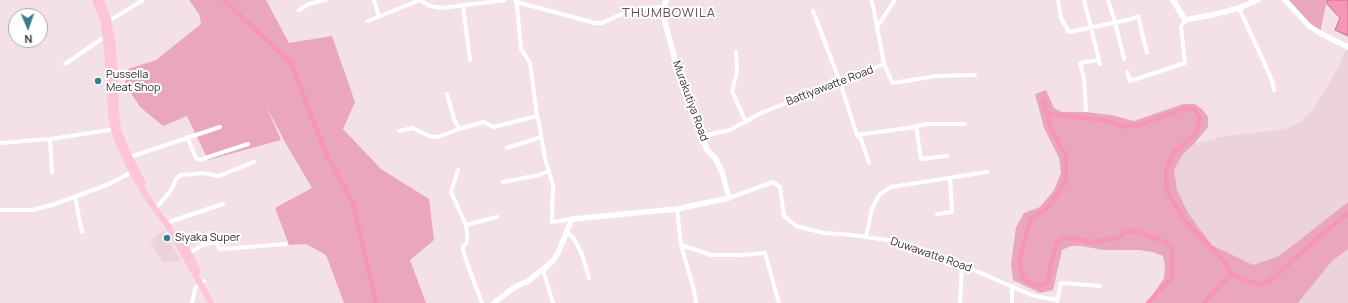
<!DOCTYPE html>
<style>
body{margin:0}
#map{position:relative;width:1348px;height:303px;overflow:hidden;background:#f4e1e7;font-family:Manrope,sans-serif}
canvas{display:block}
.north{position:absolute;left:8px;top:8px;width:40px;height:40px;box-sizing:border-box;background:#fff;border:1px solid #aeabac;border-radius:50%;rotate:178deg;font-size:11px;font-weight:700;line-height:16px;text-align:center;color:#342d2f}
.north::after{content:'';display:block;margin:auto;width:14px;height:18px;background:#387f8a;clip-path:polygon(50% 0,100% 100%,50% 72%,0 100%)}
</style>
<div id="map">
<canvas width="1348" height="303"></canvas>
<div class="north">N</div>
</div>
<script>
const ctx = document.querySelector('canvas').getContext('2d');
ctx.lineJoin = 'round';
function paint(path, color) {
  ctx.fillStyle = color;
  ctx.fill(path, 'evenodd');
}
function shape(rows) {
  const path = new Path2D();
  for (const r of rows) {
    path.moveTo(r[0], r[1]);
    for (let i = 2; i < r.length; i += 2) path.lineTo(r[i], r[i + 1]);
  }
  return path;
}
function trace(path, color, width, dash) {
  ctx.strokeStyle = color;
  ctx.lineWidth = width;
  ctx.lineCap = dash ? 'butt' : 'round';
  ctx.setLineDash(dash || []);
  ctx.stroke(path);
}
function label(font, color, halo, rows, align = 'center') {
  ctx.font = font + ' Manrope,sans-serif';
  ctx.lineWidth = 4;
  ctx.setLineDash([]);
  ctx.textBaseline = 'middle';
  ctx.strokeStyle = halo;
  ctx.fillStyle = color;
  for (const [text, x, y, turn = 0] of rows) {
    ctx.save();
    ctx.translate(x, y);
    ctx.rotate((+turn || 0) * Math.PI / 180);
    ctx.textAlign = isNaN(turn) ? turn : align;
    if (halo) ctx.strokeText(text, 0, 0);
    ctx.fillText(text, 0, 0);
    ctx.restore();
  }
}
paint(shape([
 [1347,47,1348,47,1348,202,1279,256,1253,265,1212,245,1188,213,1177,190,1174,170,1183,154,1194,144,1221,137,1285,129,1300,122,1312,111,1338,68],
 [163,231,181,260,163,263,150,241,153,240,152,238],
 [1348,249,1348,303,1298,303,1332,261]
]), '#ecd2da');
paint(shape([
 [189,0,266,0,289,43,332,36,355,102,343,129,381,169,429,199,434,240,410,260,426,303,344,303,326,255,306,244,289,245,275,208,312,188,285,142,266,106,281,140,208,160,187,116,163,126,140,107,125,84,128,69,156,60,201,24,199,14],
 [1285,0,1327,0,1320,33],
 [1046,90,1054,108,1062,112,1086,112,1111,115,1134,121,1183,104,1195,104,1203,110,1208,117,1208,127,1194,144,1183,154,1174,170,1177,190,1188,213,1212,245,1253,265,1279,256,1348,202,1348,249,1332,261,1298,303,1147,303,1164,278,1165,266,1163,256,1153,252,1139,250,1104,250,1081,246,1071,246,1062,250,1053,290,1040,293,1013,280,1011,264,1016,227,1024,213,1040,207,1054,190,1061,173,1059,158,1044,128,1035,94]
]), '#eaa7bc');
const water = shape([
 [1327,0,1348,0,1348,36,1335,30,1340,18,1327,4,1327,0]
]);
paint(water, '#f795b6');
trace(water, '#bc768e', 1);
trace(shape([
 [224,0,291,63,325,151,353,204,376,303],
 [1043,100,1051,129,1065,154,1066,165,1065,183,1049,206,1042,212,1030,220,1020,258,1021,271,1026,281,1037,286,1048,282,1051,262,1057,242,1066,237,1090,242,1119,238,1125,232,1137,231,1167,243,1172,251,1172,277,1148,303],
 [1047,114,1103,120,1125,127,1140,125,1186,108,1195,110,1200,119,1195,134,1174,152,1166,171,1167,191,1184,220,1224,261,1232,275],
 [1204,303,1224,281,1232,275,1250,282,1260,284,1270,281,1322,234,1348,213]
]), '#f795b6', 4.5);
trace(shape([
 [374,0,379,17],
 [420,0,430,6,442,8,505,0],
 [515,0,517,5,521,49,530,63,537,116,539,123,545,159,553,185,552,222,572,219],
 [871,0,873,6,884,64],
 [1058,0,1061,18,1069,32,1132,19,1138,16,1147,53],
 [1084,0,1100,64],
 [1108,0,1115,22,1124,59],
 [517,2,595,23,602,23,622,14,645,8,664,7],
 [463,6,470,60],
 [1239,8,1272,80,1274,90],
 [299,10,309,4,325,0],
 [813,11,840,82,857,135,861,139,869,163],
 [109,21,143,0],
 [368,21,420,0],
 [877,27,895,0],
 [736,52,737,72,732,91,746,122],
 [65,64,106,36],
 [1127,72,1130,81,1185,63,1181,27,1185,20],
 [447,94,454,119,459,129],
 [1086,110,1084,79,1080,63,1099,60],
 [916,126,921,159,947,156],
 [400,131,412,128,429,136,438,137,459,129,484,122,493,127,537,116],
 [857,135,908,128,927,124,965,124],
 [703,136,730,130,761,113,884,64,891,80,893,83,936,76,975,75],
 [187,137,196,158,199,160,248,144],
 [50,139,52,172],
 [0,143,50,139,116,129],
 [507,148,541,137],
 [130,157,220,127],
 [458,170,451,192,466,225,467,234,467,242,463,247,463,250,468,266,482,303],
 [503,182,539,175,549,171],
 [75,197,82,232],
 [729,198,773,182,780,187,784,216,796,226,824,233,852,235,894,241,962,265,1034,296,1057,300],
 [158,206,172,189,176,179,181,175,203,173,219,176,254,162],
 [677,209,681,245,694,290,696,303],
 [0,210,32,210,52,205,107,185,132,172],
 [937,214,952,212,950,178],
 [169,222,223,204],
 [466,225,497,217],
 [567,232,574,239,582,254,589,278],
 [866,237,872,208,880,194,891,187,987,172],
 [681,245,711,255,740,255,765,253,779,303],
 [189,253,203,245,215,242,216,242,219,248,221,249,286,244],
 [543,270,553,303],
 [1057,301,1061,283,1100,286],
 [192,303,195,289,200,283,204,281],
 [960,303,962,265],
 [1012,303,1012,286]
]), '#fff', 4);
trace(shape([
 [1173,0,1185,20,1216,14,1239,8,1258,0],
 [1285,0,1309,26,1320,33,1348,47],
 [494,303,515,287,528,281,552,262,558,253,572,219,677,209,729,198,722,172,715,158,707,150,682,85,665,23,664,7,666,0]
]), '#fff', 5.5);
trace(shape([
 [95,0,103,20,107,47,111,114,114,130,118,142,132,172,148,199,168,226,211,303],
 [101,0,108,19,113,45,116,113,118,129,126,150,143,183],
 [177,234,189,253,198,271]
]), '#fdc5d7', 6);
for (const [x, y, r, color] of [
 [98,81,4,"#387f8a"],
 [167,238,4,"#387f8a"]
]) {
  const dot = new Path2D();
  dot.arc(x, y, r, 0, 2 * Math.PI);
  ctx.fillStyle = color;
  ctx.fill(dot);
  trace(dot, '#fff', 1.5);
}
label('11px', '#342d2f', '#fff', [
 ["Pussella",106,75],
 ["Meat Shop",106,88],
 ["Siyaka Super",175,238]
], 'left');
label('11px', '#342d2f', '#fff', [
 ["Battiyawatte Road",830,86,-21],
 ["Murakutiya Road",690,101,70],
 ["Duwawatte Road",931,255,19]
]);
ctx.letterSpacing = '1px';
label('13px', '#615155', '#fff', [
 ["THUMBOWILA",669,13]
]);
ctx.letterSpacing = '0px';
</script>
